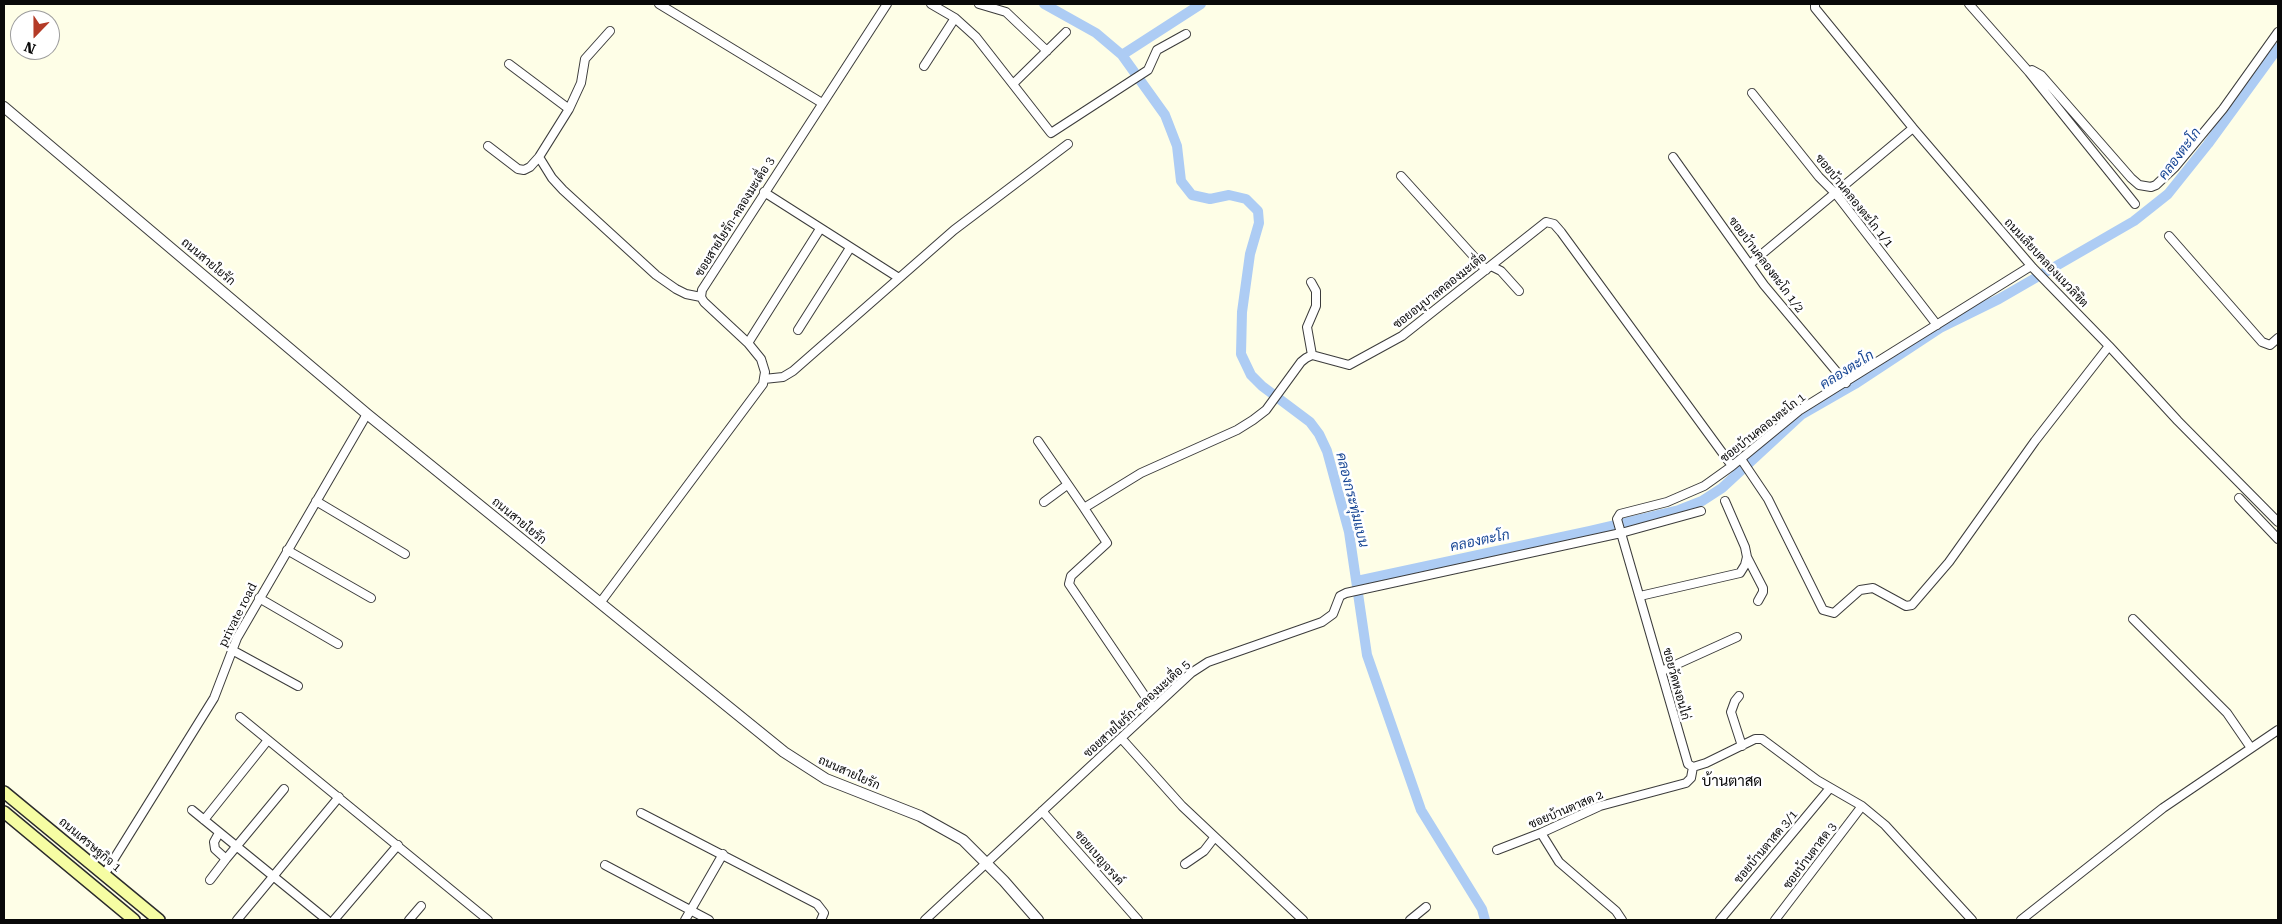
<!DOCTYPE html>
<meta charset="utf-8">
<style>
body{margin:0}
#map{position:relative;width:2282px;height:924px;overflow:hidden;background:#fefee7;font-family:"Roboto Serif",serif}
canvas{display:block}
.frame{position:absolute;inset:0;border:5px solid #090909;pointer-events:none}
.north{position:absolute;left:10px;top:10px;width:50px;height:50px;box-sizing:border-box;background:#fff;border:1px solid #9d9d9d;border-radius:50%;rotate:202deg;font-size:14px;font-weight:700;line-height:20px;text-align:center;color:#090909}
.north::after{content:'';display:block;margin:auto;width:18px;height:22px;background:#b43b27;clip-path:polygon(50% 0,100% 100%,50% 72%,0 100%)}
</style>
<div id="map">
<canvas width="2282" height="924"></canvas>
<div class="frame"></div>
<div class="north">N</div>
</div>
<script>
const ctx = document.querySelector('canvas').getContext('2d');
ctx.lineJoin = 'round';
function shape(rows) {
  const path = new Path2D();
  for (const r of rows) {
    path.moveTo(r[0], r[1]);
    for (let i = 2; i < r.length; i += 2) path.lineTo(r[i], r[i + 1]);
  }
  return path;
}
function trace(path, color, width, dash) {
  ctx.strokeStyle = color;
  ctx.lineWidth = width;
  ctx.lineCap = dash ? 'butt' : 'round';
  ctx.setLineDash(dash || []);
  ctx.stroke(path);
}
function label(font, color, halo, rows, align = 'center') {
  ctx.font = font + ' "Roboto Serif",Sarabun,serif';
  ctx.lineWidth = 5;
  ctx.setLineDash([]);
  ctx.textBaseline = 'middle';
  ctx.strokeStyle = halo;
  ctx.fillStyle = color;
  for (const [text, x, y, turn = 0] of rows) {
    ctx.save();
    ctx.translate(x, y);
    ctx.rotate((+turn || 0) * Math.PI / 180);
    ctx.textAlign = isNaN(turn) ? turn : align;
    if (halo) ctx.strokeText(text, 0, 0);
    ctx.fillText(text, 0, 0);
    ctx.restore();
  }
}
trace(shape([
 [1044,4,1096,33,1122,55,1165,115,1177,146,1181,181,1192,195,1210,199,1229,195,1246,199,1258,211,1259,223,1250,254,1242,312,1241,354,1251,375,1262,386,1310,422,1319,434,1327,451,1349,532,1367,655,1421,810,1482,909,1485,920],
 [1122,55,1201,4],
 [1357,581,1590,531,1679,510,1702,501,1722,488,1801,415,1855,384,1940,328,1999,299,2134,221,2168,194,2208,144,2278,48]
]), '#adccf4', 10);
const minor = shape([
 [659,4,822,103],
 [931,4,955,18,976,37,1051,133,1148,70,1157,50,1186,34],
 [979,4,1006,12,1047,51],
 [1815,4,1815,8,1913,128,2033,268,2109,346,2178,421,2278,522],
 [1969,4,2029,72,2135,204],
 [509,64,569,109],
 [924,66,955,18],
 [2029,72,2032,70,2041,75,2131,178,2139,185,2151,187,2156,185,2175,167,2223,109,2278,32],
 [1013,84,1066,32],
 [1752,93,1819,177,1836,194,1937,325],
 [488,146,518,169,524,170,530,167,539,157,569,109,581,83,585,59,610,31],
 [539,157,552,178,563,190,656,275,676,289,686,294,701,297],
 [1673,157,1764,285,1846,383],
 [1401,176,1486,270],
 [764,192,899,278],
 [2169,236,2262,342,2270,345,2278,338],
 [1750,264,1913,128],
 [1491,266,1501,271,1519,291],
 [1311,282,1316,291,1316,306,1307,327,1312,355],
 [798,330,850,248],
 [748,343,820,229],
 [764,379,783,377,793,371,954,230,1068,144],
 [1038,441,1084,508],
 [1741,459,1768,499,1823,610,1834,613,1860,590,1873,588,1906,606,1912,605,1949,562,2035,441,2109,346],
 [2239,498,2278,539],
 [316,501,405,554],
 [1044,502,1067,485],
 [1701,511,1621,533,1617,519,1620,514,1667,502,1704,486,1732,466,1800,410,2031,266],
 [287,550,371,598],
 [1747,557,1763,588,1763,592,1758,601],
 [1640,596,1740,573,1745,565,1747,557,1745,547,1725,501],
 [259,598,338,644],
 [600,603,763,384,765,372,761,359,748,343,704,302,701,297,702,290,887,4],
 [2133,619,2227,713,2251,748],
 [232,650,298,686],
 [1662,671,1737,637],
 [1739,696,1735,701,1731,712,1742,746],
 [1153,708,1069,584,1071,576,1107,543,1084,508,1141,473,1237,430,1253,420,1266,410,1301,362,1306,358,1312,355,1349,365,1402,336,1546,222,1554,224,1561,232,1732,466],
 [240,717,488,920],
 [1121,738,1182,806,1303,920],
 [192,810,327,920],
 [1042,811,1138,920],
 [641,813,817,904,824,913,821,920],
 [204,820,268,740],
 [219,833,214,842,215,849,226,859,284,789],
 [1541,833,1559,862,1616,911,1622,920],
 [1497,850,1541,833,1600,806,1686,783,1691,778,1693,767],
 [1185,864,1204,851,1214,838],
 [605,865,709,920],
 [104,875,214,698,237,638,367,414],
 [210,880,226,859],
 [237,920,339,797],
 [334,920,398,845],
 [409,920,421,906],
 [685,920,723,854],
 [925,920,1191,673,1208,662,1322,622,1333,614,1340,596,1346,593,1621,533,1688,764,1693,767,1706,763,1755,739,1762,739,1817,780,1862,806,1885,825,1972,920],
 [1410,920,1426,907],
 [1720,920,1830,788],
 [1775,920,1862,806],
 [2021,920,2163,808,2278,730]
]);
const tertiary = shape([
 [4,107,367,414,784,752,826,779,920,816,963,840,1004,881,1038,920]
]);
const secondary = shape([
 [4,792,159,920],
 [4,812,134,920]
]);
trace(minor, '#3c3c3c', 10);
trace(tertiary, '#3c3c3c', 12);
trace(secondary, '#2b2b2b', 14);
trace(minor, '#fff', 8);
trace(tertiary, '#fff', 10);
trace(secondary, '#f6fda3', 11);
label('12px', '#090909', '#fff', [
 ["ซอยบ้านคลองตะโก 1/1",1854,201,51],
 ["ซอยสายใยรัก-คลองมะเดื่อ 3",735,217,-58],
 ["ถนนสายใยรัก",208,262,40],
 ["ถนนเลียบคลองแนวลิขิต",2046,263,47],
 ["ซอยบ้านคลองตะโก 1/2",1766,265,53],
 ["ซอยอนุบาลคลองมะเดื่อ",1440,291,-38],
 ["ซอยบ้านคลองตะโก 1",1763,428,-38],
 ["ถนนสายใยรัก",519,521,39],
 ["private road",238,615,-63],
 ["ซอยวัดหงอนไก่",1676,684,75],
 ["ซอยสายใยรัก-คลองมะเดื่อ 5",1137,709,-42],
 ["ถนนสายใยรัก",849,773,24],
 ["ซอยบ้านตาสด 2",1566,810,-23],
 ["ถนนเศรษฐกิจ 1",90,845,40],
 ["ซอยบ้านตาสด 3/1",1766,847,-50],
 ["ซอยบ้านตาสด 3",1810,856,-53],
 ["ซอยเบญจรงค์",1099,858,49]
]);
label('italic 14px', '#194795', '#fff', [
 ["คลองตะโก",2180,154,-53],
 ["คลองตะโก",1847,370,-32],
 ["คลองกระทุ่มแบน",1352,500,76],
 ["คลองตะโก",1480,541,-12]
]);
label('15px', '#090909', '#fff', [
 ["บ้านตาสด",1732,782]
]);
</script>
